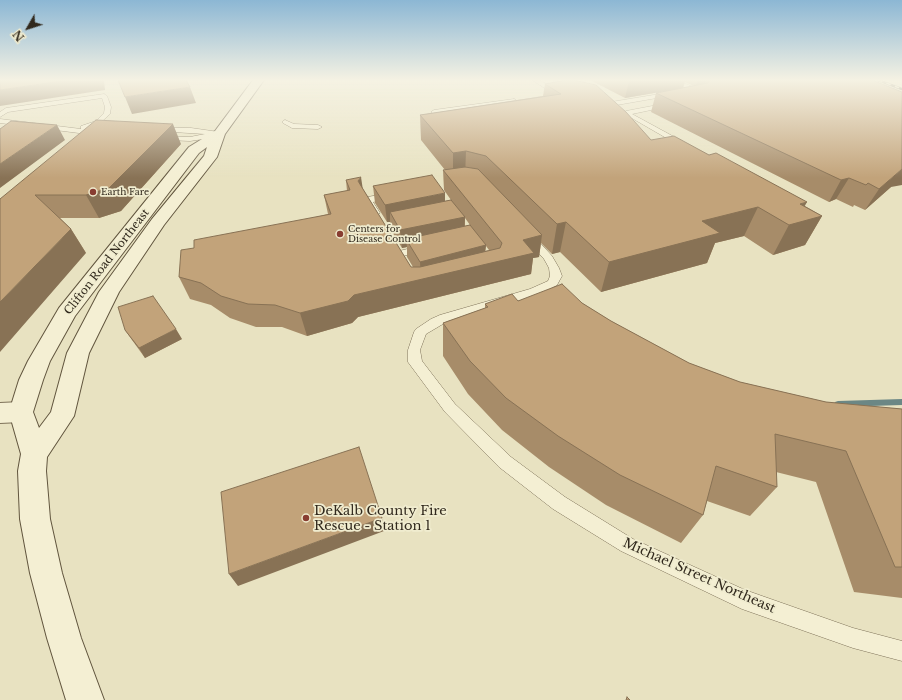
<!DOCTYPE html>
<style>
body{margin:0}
#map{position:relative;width:902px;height:700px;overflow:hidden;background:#e8e2c1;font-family:"Libre Baskerville",serif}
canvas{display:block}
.north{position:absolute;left:8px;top:8px;width:40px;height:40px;-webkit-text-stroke:3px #f0eccf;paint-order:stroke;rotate:231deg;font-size:11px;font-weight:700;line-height:16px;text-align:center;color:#31291d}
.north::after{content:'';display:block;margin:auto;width:14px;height:18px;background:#31291d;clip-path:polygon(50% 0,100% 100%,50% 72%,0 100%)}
</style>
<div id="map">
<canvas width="902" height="700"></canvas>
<div class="north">N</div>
</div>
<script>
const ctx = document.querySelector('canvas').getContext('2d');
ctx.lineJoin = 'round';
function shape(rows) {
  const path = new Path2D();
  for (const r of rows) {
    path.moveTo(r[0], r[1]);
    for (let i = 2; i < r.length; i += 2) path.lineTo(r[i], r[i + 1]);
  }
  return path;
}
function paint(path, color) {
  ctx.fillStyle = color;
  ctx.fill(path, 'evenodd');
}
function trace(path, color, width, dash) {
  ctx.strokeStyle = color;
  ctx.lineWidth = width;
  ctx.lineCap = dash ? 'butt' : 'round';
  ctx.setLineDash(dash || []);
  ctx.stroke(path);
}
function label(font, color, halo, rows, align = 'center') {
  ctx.font = font + ' "Libre Baskerville",serif';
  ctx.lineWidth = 3.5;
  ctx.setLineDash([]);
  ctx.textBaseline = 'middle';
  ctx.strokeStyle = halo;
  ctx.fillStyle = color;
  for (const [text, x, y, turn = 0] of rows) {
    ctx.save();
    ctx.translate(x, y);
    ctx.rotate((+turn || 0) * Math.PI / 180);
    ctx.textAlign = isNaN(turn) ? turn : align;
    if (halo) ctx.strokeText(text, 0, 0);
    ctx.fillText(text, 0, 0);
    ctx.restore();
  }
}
paint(shape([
 [902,399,902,405,838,407,835,406,834,404,835,402,838,401,902,399]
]), '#6b8785');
const lane = shape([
 [532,80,540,80,562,95,557,96,532,80],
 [666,80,676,80,698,89,702,97,697,98,693,91,666,80],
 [672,92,674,93,674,95,611,106,599,106,596,104,599,102,611,102,672,92],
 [104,94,107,96,111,107,110,114,100,123,87,129,103,130,103,134,79,133,0,123,0,119,81,129,81,126,96,121,104,113,105,107,102,98,8,112,0,117,0,112,6,108,104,94],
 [514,99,516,100,516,102,434,114,431,112,434,110,514,99],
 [668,103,670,104,670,106,632,114,678,139,679,141,675,143,623,113,626,111,668,103],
 [285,120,294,124,318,125,322,127,318,129,292,128,283,123,283,121,285,120],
 [154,127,191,128,219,132,223,134,219,136,210,135,210,138,190,141,167,140,163,138,164,136,190,137,205,134,157,131,153,129,154,127],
 [392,193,395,194,396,196,395,198,373,202,380,213,375,216,372,215,362,200,367,197,392,193],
 [528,233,532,234,552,256,559,268,562,276,557,285,538,295,448,321,426,334,420,350,422,361,455,404,511,457,565,497,633,539,745,590,853,628,902,641,902,661,853,648,742,609,621,551,553,509,499,467,445,412,408,362,408,350,414,332,416,329,431,319,440,315,530,289,548,281,550,276,549,268,544,259,523,236,528,233],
 [424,245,428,246,429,248,428,250,399,257,394,254,395,252,424,245]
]);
const street = shape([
 [21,402,30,405,33,412,30,419,21,422,0,423,0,403,21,402]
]);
const secondary = shape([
 [253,80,264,80,225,134,217,157,164,225,119,292,89,353,74,416,47,457,46,471,50,519,62,573,81,638,104,700,66,700,47,638,30,573,20,519,18,471,21,454,9,412,19,380,28,361,59,308,189,147,215,131,253,80],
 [207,147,204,156,152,219,99,292,67,353,51,412,39,428,33,412,43,380,50,361,75,316,199,153,207,147]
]);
trace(lane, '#7f735a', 1);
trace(street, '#7f735a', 2);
trace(secondary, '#61553e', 2);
paint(lane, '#f4efd3');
paint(street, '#f4efd3');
paint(secondary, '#f4efd3');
const rail = shape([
 [878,80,902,89]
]);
trace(rail, '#31291d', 2.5);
trace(rail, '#f0eccf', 1.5, [4.5]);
paint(shape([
 [590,80,872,80,891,187,865,210,854,205,853,207,836,199,829,202,651,112,656,93,671,90,625,98],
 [685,82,694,86,683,88],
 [545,84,651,140,805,206,822,216,805,245,773,255,744,236,715,243,707,263,601,292,560,252,552,254,541,243,539,257,533,258,531,274,358,317,352,323,307,336,282,327,256,327,230,318,211,305,190,299,179,277,194,248,328,214,324,195,347,191,346,180,363,189,411,267,413,267,407,257,407,247,402,248,391,230,390,222,387,222,375,203,373,186,445,201,451,200,444,190,443,170,445,170,421,140,420,115,543,96],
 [465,218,470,225,465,226],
 [486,246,489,250,485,251],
 [181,144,121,211,99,218,60,218,71,229,86,253,0,199],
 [518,301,582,303,611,321,689,363,740,382,826,402,902,409,902,598,854,592,816,482,776,472,777,487,750,516,707,501,703,515,681,543,606,505,549,467,502,430,468,394,443,356,443,323,485,308,485,304],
 [125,330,182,339,145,358,132,340]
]), '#a78c69');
paint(shape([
 [68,80,104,80,105,90,0,106,0,90],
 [685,80,683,88,625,98,629,81],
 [698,80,706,80,705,85,696,86],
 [190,87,196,103,132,114,125,97],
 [173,124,181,144,121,211,99,218,86,195],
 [57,125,65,140,0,188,0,164],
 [466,151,465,178,453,180,453,153],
 [902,169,902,185,891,187,865,210,879,189],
 [361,177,364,197,358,181],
 [849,178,836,199,829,202,841,180],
 [445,193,445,210,390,212,390,222,387,222,385,205],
 [807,202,795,223,822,216,805,245,773,255,800,204],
 [758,207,744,236,715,243,707,263,601,292,609,262,702,221],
 [465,217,464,235,406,239,407,247,402,248,400,230],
 [566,222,560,252,552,254,557,224],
 [71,229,86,253,0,352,0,302],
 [542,235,539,257,533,258,531,274,358,317,352,323,307,336,300,313,354,295,421,279,420,262,486,245,484,263,523,240],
 [176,329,182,339,145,358,139,348],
 [382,518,384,531,238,586,229,574]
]), '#887255');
const building = shape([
 [0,80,68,80,0,90,0,80],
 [118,80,186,80,190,87,125,97,118,80],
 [566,80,574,80,596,85,626,112,651,140,674,136,709,155,716,153,807,202,800,204,822,216,789,225,758,207,702,221,720,233,609,262,566,222,557,224,486,156,466,151,453,153,420,115,561,94,545,84,566,80],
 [710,80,872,80,902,92,902,169,879,189,868,183,866,185,849,178,841,180,656,93,708,83,710,80],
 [96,120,173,124,109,188,86,195,35,195,71,229,0,302,0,199,96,120],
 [11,121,57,125,0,164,0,129,11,121],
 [465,167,478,169,542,235,523,240,534,253,354,295,348,301,300,313,275,305,248,304,221,296,201,283,179,277,181,250,194,248,194,240,331,214,324,195,350,190,346,180,361,177,358,181,411,267,420,267,500,248,502,243,443,170,465,167],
 [432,175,445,193,385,205,373,186,432,175],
 [451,200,465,217,400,230,390,212,451,200],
 [470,225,486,245,420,262,406,239,470,225],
 [562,284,582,303,611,321,689,363,740,382,826,402,902,409,902,567,895,567,846,451,775,434,777,487,716,466,703,515,620,475,558,436,506,398,470,361,443,323,488,307,485,304,512,294,518,301,562,284],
 [153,296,176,329,139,348,125,330,118,307,153,296],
 [359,447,382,518,229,574,221,492,359,447],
 [627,697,630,700,626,700,627,697]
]);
paint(building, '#c2a37a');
trace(building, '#887255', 1);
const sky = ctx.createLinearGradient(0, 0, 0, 178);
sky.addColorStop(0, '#8cb7d4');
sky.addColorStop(0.45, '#f5f2e3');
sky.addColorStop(1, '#f5f2e300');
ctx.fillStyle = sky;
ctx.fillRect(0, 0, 902, 178);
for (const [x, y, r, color] of [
 [93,192,4,"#883d31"],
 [340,234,4,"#883d31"],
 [306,518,4,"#883d31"]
]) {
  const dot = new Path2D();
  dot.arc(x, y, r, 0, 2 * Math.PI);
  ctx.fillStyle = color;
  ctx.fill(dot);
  trace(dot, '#f0eccf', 1.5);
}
label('9px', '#31291d', '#f0eccf', [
 ["Earth Fare",101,192],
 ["Centers for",348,229],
 ["Disease Control",348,239]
], 'left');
label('11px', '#31291d', '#f0eccf', [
 ["Clifton Road Northeast",107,262,-52]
]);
label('13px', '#31291d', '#f0eccf', [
 ["DeKalb County Fire",314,511],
 ["Rescue - Station 1",314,526]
], 'left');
label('13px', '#31291d', '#f0eccf', [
 ["Michael Street Northeast",699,576,24]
]);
</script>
